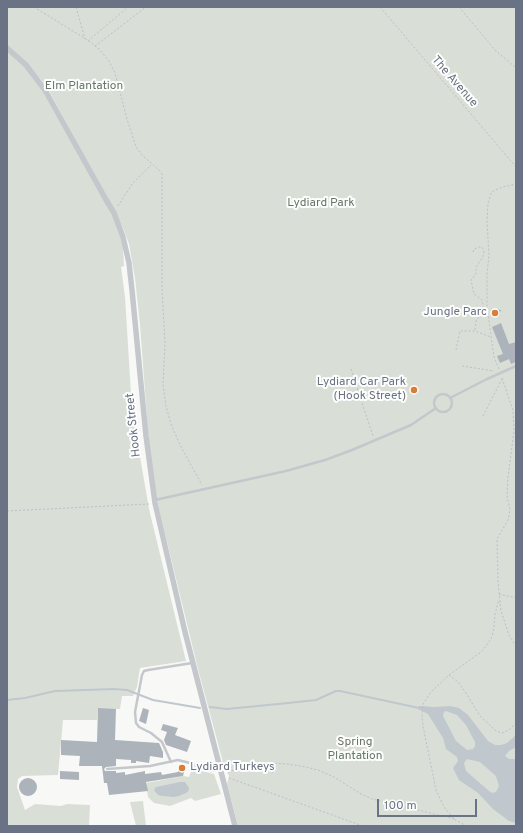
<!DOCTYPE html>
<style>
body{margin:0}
#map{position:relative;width:523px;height:833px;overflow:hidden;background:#f8f8f6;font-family:Overpass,sans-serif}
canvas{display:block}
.frame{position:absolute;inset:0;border:8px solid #697385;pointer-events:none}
.scale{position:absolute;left:377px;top:799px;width:100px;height:18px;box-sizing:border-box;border:2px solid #697385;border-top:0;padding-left:5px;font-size:12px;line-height:14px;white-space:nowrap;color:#697385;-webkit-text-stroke:3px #fff;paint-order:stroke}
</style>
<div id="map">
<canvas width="523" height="833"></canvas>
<div class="frame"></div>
<div class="scale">100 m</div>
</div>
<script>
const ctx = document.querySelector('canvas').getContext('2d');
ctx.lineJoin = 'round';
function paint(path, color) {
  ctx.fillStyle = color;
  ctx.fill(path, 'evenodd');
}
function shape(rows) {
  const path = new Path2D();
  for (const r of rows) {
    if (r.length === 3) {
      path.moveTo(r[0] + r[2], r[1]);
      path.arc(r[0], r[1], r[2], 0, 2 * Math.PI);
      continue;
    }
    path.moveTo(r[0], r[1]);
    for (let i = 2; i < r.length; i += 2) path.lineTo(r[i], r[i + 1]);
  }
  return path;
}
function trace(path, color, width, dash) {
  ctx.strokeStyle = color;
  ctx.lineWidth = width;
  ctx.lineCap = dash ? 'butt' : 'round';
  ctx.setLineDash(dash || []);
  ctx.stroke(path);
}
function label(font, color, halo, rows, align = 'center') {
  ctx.font = font + ' Overpass,sans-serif';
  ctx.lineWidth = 4;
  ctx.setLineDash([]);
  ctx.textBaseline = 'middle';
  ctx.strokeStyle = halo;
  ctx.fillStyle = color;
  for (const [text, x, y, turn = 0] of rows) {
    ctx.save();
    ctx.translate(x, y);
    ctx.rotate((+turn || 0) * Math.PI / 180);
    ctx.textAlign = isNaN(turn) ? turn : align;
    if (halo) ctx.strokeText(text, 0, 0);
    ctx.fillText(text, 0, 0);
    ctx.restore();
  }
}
paint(shape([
 [7,7,516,7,516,826,238,826,227,784,229,776,224,766,198,669,159,509,150,458,140,325,135,278,129,244,123,228,47,87,27,63,7,45],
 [7,51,18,60,33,75,44,93,105,198,120,231,123,246,124,266,121,267,125,297,132,410,149,509,186,661,140,668,137,687,133,696,122,696,120,709,98,709,97,720,63,720,58,775,22,776,18,779,17,787,25,810,35,804,61,806,67,804,90,805,89,826,7,826],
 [192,769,214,774,221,794,195,801,191,798,170,806,154,803,148,797,146,783,183,776,189,777],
 [143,801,146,826,136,826,130,802]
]), '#d9dfd7');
paint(shape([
 [420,706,434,707,450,706,459,708,468,715,488,741,495,745,501,745,507,743,516,735,516,747,509,751,505,756,509,759,516,759,516,823,509,821,493,809,478,793,459,780,453,768,458,761,457,757,446,749,443,738,428,714,418,709,418,707],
 [446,711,457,715,466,725,475,742,475,746,473,749,467,750,456,741,443,716,444,712],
 [467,759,480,762,496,776,499,786,496,792,492,793,489,791,466,771,464,763],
 [180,782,185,782,189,788,188,792,179,796,174,797,162,796,158,795,154,790,156,787]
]), '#c0c7cd');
trace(shape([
 [7,700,25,698,55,691,114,689,127,690,153,700,200,708],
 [210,707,227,709,288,703,316,700,336,691,340,691,419,708]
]), '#c0c7cd', 2);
paint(shape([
 [492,309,501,310,499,316,491,315],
 [501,323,509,344,516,342,516,362,511,364,509,359,500,363,497,356,503,354,492,327],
 [98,708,116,709,115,740,159,743,163,752,163,758,150,756,149,763,136,761,136,763,131,763,131,760,116,759,116,766,106,767,104,769,105,771,116,771,116,773,125,772,125,775,145,771,145,774,161,772,162,775,178,772,179,769,185,768,183,776,146,782,148,791,109,795,107,783,104,783,102,766,79,766,80,756,61,755,61,740,97,742],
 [143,708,149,710,146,724,139,721],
 [163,724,178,728,175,735,191,741,187,752,166,745,164,740,167,732,161,730],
 [60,771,79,772,79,780,60,779],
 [28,787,9]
]), '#adb3ba');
trace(shape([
 [34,7,86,39,99,49,109,61,115,73,127,119,136,147,142,155,160,171,162,174,162,289,165,343,163,385,166,406,171,424,180,445,202,485],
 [76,7,85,39],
 [380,7,516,167],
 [459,7,495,50,516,68],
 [88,41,128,7],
 [95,46,146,7],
 [118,206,132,184,151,165],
 [473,252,474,249,479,247,482,247,484,251,483,257,476,267,476,274,471,280,474,294,482,300,484,309,476,321,475,331],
 [456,350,460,331,475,331,491,337],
 [462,366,494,371],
 [351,369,373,436],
 [499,369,494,357,487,307,487,274,489,255,487,222,488,203,491,194,493,191,503,187,516,184],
 [502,378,513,410,514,431,508,477,507,496,510,510,508,520,497,539,498,582,501,611,509,635,516,646],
 [483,416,502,379],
 [7,511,149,504],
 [499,594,516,598],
 [449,675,458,682,466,693,480,716,496,731,502,733,509,730,516,723],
 [228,772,245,766,269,763,287,764,306,767,318,770,334,777,361,794,372,799,455,819],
 [229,778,363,826],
 [467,826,455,820,444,807,436,790,423,726,422,717,423,704,431,692,449,675,481,652,486,646,492,637,494,627,495,614,499,600]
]), '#bebfc2', 1, [2, 2]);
trace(shape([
 [443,403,9],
 [450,398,487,379,516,366],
 [155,500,286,471,325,460,352,450,411,425,436,408],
 [171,762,162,742,151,733,139,727,136,723,135,712,142,675,144,671,148,670,192,663],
 [107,769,150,766,178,760,190,763,206,770,211,771,220,769]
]), '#c4c7cb', 2.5);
trace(shape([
 [7,48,26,65,45,90,105,198,114,213,123,237,129,263,132,290,146,436,155,503,185,632,235,826]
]), '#c4c7cb', 5.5);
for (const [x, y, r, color] of [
 [495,313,4,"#da7d35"],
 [414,390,4,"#da7d35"],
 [182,768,4,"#da7d35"]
]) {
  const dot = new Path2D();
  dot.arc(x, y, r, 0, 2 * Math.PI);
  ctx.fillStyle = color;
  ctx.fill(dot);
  trace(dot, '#fff', 1.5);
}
label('12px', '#697385', '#fff', [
 ["The Avenue",454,82,49],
 ["Hook Street",134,425,-96]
]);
label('12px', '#647864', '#fff', [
 ["Elm Plantation",84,87],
 ["Lydiard Park",321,204],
 ["Spring",355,743],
 ["Plantation",355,757]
]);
label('12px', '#697385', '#fff', [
 ["Jungle Parc",487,313],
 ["Lydiard Car Park",406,383],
 ["(Hook Street)",406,397],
 ["Lydiard Turkeys",190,768,"left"]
], 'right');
</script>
